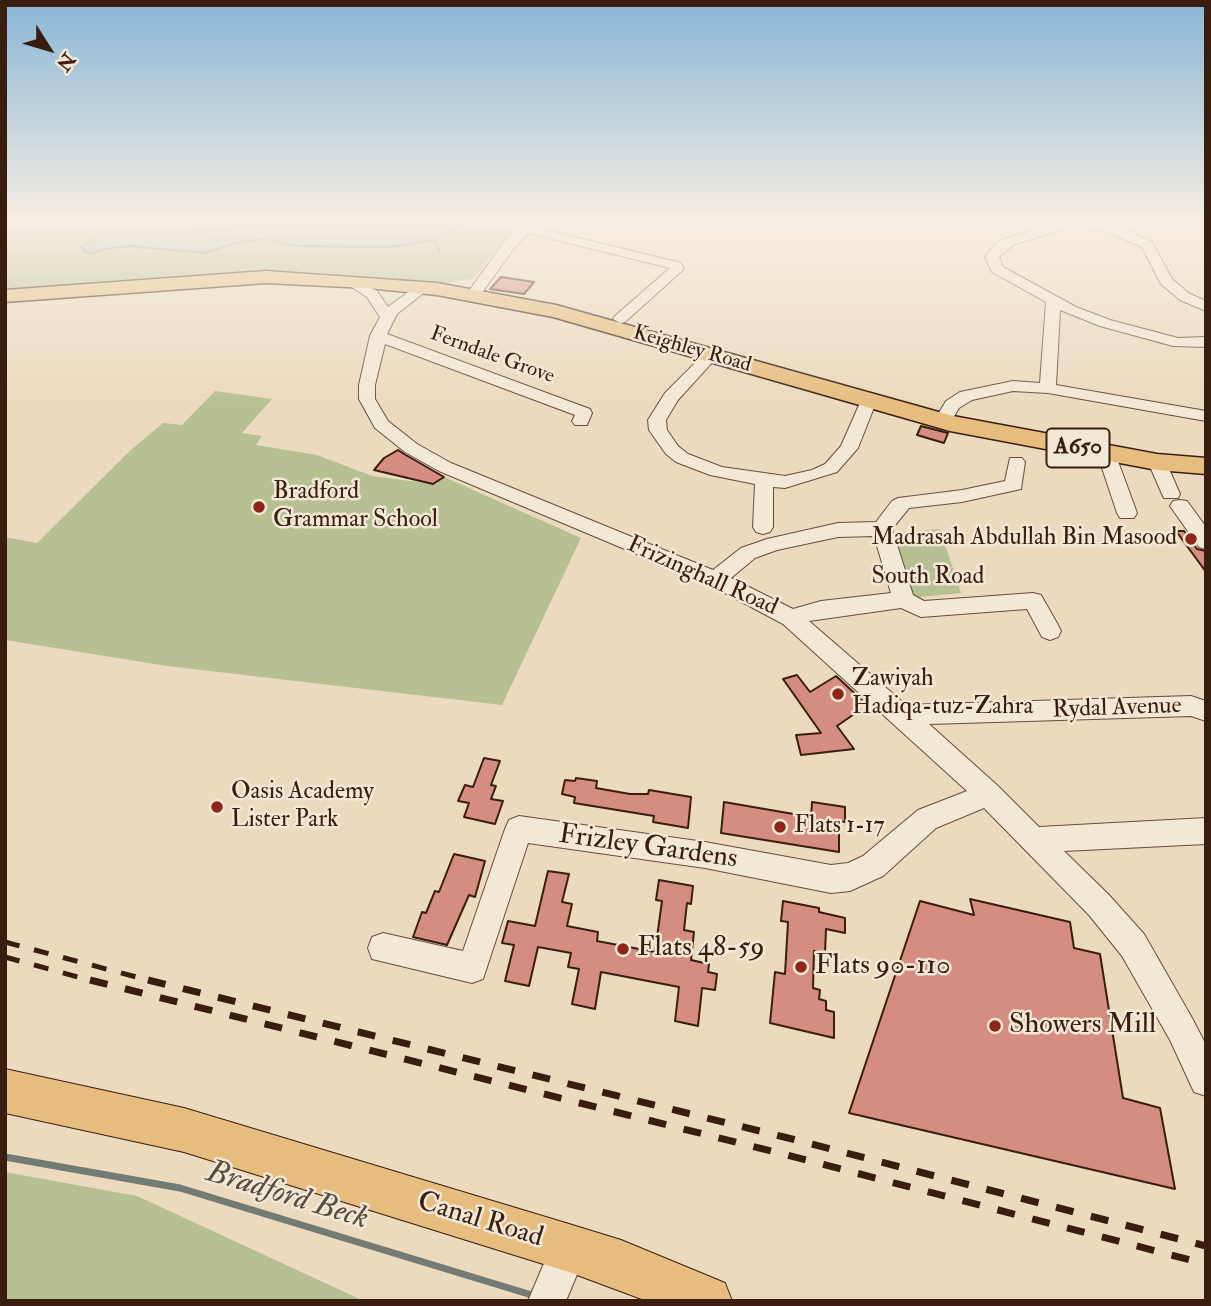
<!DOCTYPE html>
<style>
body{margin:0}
#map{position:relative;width:1211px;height:1306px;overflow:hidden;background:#ecdabe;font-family:"IM FELL Double Pica",serif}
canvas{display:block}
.frame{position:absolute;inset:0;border:7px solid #391e10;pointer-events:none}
.north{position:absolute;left:14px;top:14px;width:70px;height:70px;-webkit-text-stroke:5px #f3e7d5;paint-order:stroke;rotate:127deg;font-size:19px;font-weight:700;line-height:28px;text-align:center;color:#391e10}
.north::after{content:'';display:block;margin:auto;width:24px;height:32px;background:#391e10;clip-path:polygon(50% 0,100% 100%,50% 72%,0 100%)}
</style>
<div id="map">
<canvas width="1211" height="1306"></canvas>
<div class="frame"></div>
<div class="north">N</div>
</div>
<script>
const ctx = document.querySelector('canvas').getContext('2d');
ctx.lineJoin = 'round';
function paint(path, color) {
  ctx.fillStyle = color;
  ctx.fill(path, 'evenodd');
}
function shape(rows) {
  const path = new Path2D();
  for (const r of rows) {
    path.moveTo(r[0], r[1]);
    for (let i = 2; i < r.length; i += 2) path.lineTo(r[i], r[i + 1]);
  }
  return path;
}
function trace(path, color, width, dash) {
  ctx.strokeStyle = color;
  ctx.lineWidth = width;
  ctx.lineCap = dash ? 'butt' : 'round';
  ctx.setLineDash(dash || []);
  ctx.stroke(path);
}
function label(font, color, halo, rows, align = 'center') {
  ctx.font = font + ' "IM FELL Double Pica",serif';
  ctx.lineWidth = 5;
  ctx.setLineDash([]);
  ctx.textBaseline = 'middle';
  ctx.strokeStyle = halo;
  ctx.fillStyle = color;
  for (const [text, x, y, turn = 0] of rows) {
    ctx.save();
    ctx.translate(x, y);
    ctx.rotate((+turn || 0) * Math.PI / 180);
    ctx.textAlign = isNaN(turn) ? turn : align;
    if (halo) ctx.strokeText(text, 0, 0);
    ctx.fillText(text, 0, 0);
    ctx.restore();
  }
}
paint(shape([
 [5,222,525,222,500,245,472,279,451,282,436,284,312,272,250,271,5,289],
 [215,391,272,399,242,433,262,436,256,445,317,455,372,476,433,484,444,477,581,538,502,705,167,666,5,640,5,537,37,543,132,449,163,423,182,425],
 [940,529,961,593,912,598,890,533],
 [5,1172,137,1196,364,1301,5,1301]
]), '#b7c092');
const water = shape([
 [258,222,390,222,399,224,407,222,466,222,435,240,390,247,294,246,264,239,236,243,204,253,130,246,104,249,91,254,83,250,82,246,102,234,192,233,231,229,258,222]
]);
paint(water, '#9ab9b8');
trace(water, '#737b75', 2);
trace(shape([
 [435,240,439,251]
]), '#737b75', 2.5);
trace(shape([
 [5,1157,180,1188,535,1296]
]), '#737b75', 7);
const building = shape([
 [501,277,534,282,524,294,490,289,501,277],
 [921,426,948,433,944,443,917,435,921,426],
 [398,450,404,454,444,477,433,484,374,470,384,458,398,450],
 [1176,531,1184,531,1197,549,1206,551,1206,572,1176,531],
 [797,675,810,692,836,676,862,700,854,705,860,710,837,726,854,749,801,755,796,735,821,733,783,679,797,675],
 [484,758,500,761,491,785,496,786,491,799,503,801,495,824,464,817,469,803,458,801,465,785,473,787,484,758],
 [576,778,597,781,596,788,630,794,648,794,649,790,691,797,688,828,653,822,654,816,574,803,575,797,562,794,565,780,575,781,576,778],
 [724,802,811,817,812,802,845,807,845,822,839,821,839,852,721,833,724,802],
 [454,854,485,861,475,897,469,895,447,945,413,937,422,912,426,913,435,891,439,892,454,854],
 [548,871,569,874,562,902,572,904,567,926,598,932,597,941,655,952,662,901,656,900,659,880,693,886,691,904,687,903,684,930,694,932,691,960,709,964,708,972,717,974,715,990,702,988,698,1026,675,1021,679,987,601,972,595,1009,572,1004,579,969,568,967,571,953,538,947,529,986,505,981,514,945,502,943,508,921,535,926,548,871],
 [970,899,1070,922,1074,948,1100,954,1123,1098,1160,1108,1175,1189,849,1113,920,901,974,915,970,899],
 [783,901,819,908,819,912,845,918,845,933,826,929,825,953,814,951,813,988,820,990,819,999,826,1001,826,1010,834,1012,834,1038,770,1023,775,972,785,974,788,922,781,921,783,901]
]);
paint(building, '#d48d80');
trace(building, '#391e10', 2);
const minor = shape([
 [525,222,538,222,534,227,681,263,684,269,625,322,620,323,613,319,615,316,670,268,528,233,515,247,478,298,468,298,466,295,505,241,525,222],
 [1061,222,1105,223,1125,229,1152,242,1172,279,1190,294,1206,301,1206,311,1180,300,1161,284,1142,247,1104,231,1071,227,1013,245,999,257,1003,267,1076,307,1110,320,1178,338,1206,337,1206,347,1173,346,1100,326,1060,310,1056,385,1206,411,1206,421,1048,393,1013,391,972,400,959,408,949,425,937,425,934,421,946,401,960,392,1013,381,1040,383,1046,302,992,272,985,257,995,244,1004,239,1061,222],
 [352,277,377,291,388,307,419,284,424,283,431,287,397,314,387,334,590,409,592,413,587,425,575,425,572,421,575,415,385,344,375,385,375,399,388,421,417,444,451,463,713,570,741,548,767,539,838,523,876,522,892,501,898,498,962,490,1005,481,1010,458,1022,458,1025,462,1021,489,962,502,909,508,892,529,913,595,924,601,1033,593,1041,595,1058,625,1061,631,1058,637,1050,640,1042,637,1027,609,921,617,901,608,809,621,906,705,1191,696,1206,701,1206,721,1191,716,929,724,998,786,1039,827,1206,818,1206,844,1064,851,1109,895,1144,934,1192,1018,1206,1045,1206,1096,1194,1092,1170,1040,1122,956,1089,915,984,808,936,828,883,876,850,891,831,893,705,868,528,843,483,979,472,983,372,959,368,948,372,937,383,933,463,951,505,829,509,820,519,816,705,842,831,865,848,863,863,856,918,810,967,791,783,624,708,584,439,471,405,452,375,428,359,399,359,385,370,336,380,317,367,297,347,284,345,281,352,277],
 [874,536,891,593,821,601,793,609,731,578,755,558,777,550,838,537,874,536],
 [710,351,718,356,678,400,666,420,667,430,678,446,688,454,722,467,785,476,812,470,825,464,841,446,863,396,875,396,877,400,858,448,837,472,785,488,773,487,773,527,770,532,763,534,756,532,753,527,755,484,710,475,676,462,666,454,649,430,648,420,665,393,705,353,710,351],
 [1106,447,1115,453,1137,513,1134,518,1120,518,1117,513,1097,453,1106,447],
 [1157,456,1166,462,1180,494,1178,498,1164,498,1162,494,1148,462,1157,456],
 [1180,500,1187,501,1206,527,1206,549,1199,547,1170,506,1173,501,1180,500],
 [569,1229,582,1235,588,1248,566,1301,528,1301,556,1235,569,1229]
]);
const major = shape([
 [5,1069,184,1108,569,1224,621,1240,725,1283,732,1301,647,1301,569,1272,184,1152,5,1113,5,1069]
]);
const highway = shape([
 [266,271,437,283,556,305,953,416,1157,454,1206,458,1206,474,1157,470,950,431,553,317,437,295,367,288,266,283,5,302,5,290,266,271]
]);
trace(minor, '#664d3c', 2);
trace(major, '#391e10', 2);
trace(highway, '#391e10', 3);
paint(minor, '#f3e7d5');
paint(major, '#e6bd7f');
paint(highway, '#e6bd7f');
trace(shape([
 [5,942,155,982],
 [5,957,96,982]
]), '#391e10', 5, [15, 15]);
trace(shape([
 [90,980,783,1154,1206,1264],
 [148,980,784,1137,1206,1246]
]), '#391e10', 7, [18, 18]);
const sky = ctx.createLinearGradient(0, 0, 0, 405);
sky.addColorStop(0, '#89b6d5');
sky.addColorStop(0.55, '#f6eee2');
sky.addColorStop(1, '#f6eee200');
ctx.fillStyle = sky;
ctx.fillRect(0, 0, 1211, 405);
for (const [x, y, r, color] of [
 [259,507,7,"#8f2418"],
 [1191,539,7,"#8f2418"],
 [838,694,7,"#8f2418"],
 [217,807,7,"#8f2418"],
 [780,827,7,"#8f2418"],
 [623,949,7,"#8f2418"],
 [801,967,7,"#8f2418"],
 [995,1026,7,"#8f2418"]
]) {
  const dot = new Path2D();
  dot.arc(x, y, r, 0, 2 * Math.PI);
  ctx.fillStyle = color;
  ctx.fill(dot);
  trace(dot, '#f3e7d5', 2.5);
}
label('21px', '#391e10', '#f3e7d5', [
 ["Keighley Road",692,350,16],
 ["Ferndale Grove",492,356,20]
]);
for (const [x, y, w] of [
 [1078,448,63]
]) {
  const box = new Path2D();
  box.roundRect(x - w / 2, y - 19.5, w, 39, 5);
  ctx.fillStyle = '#f3e7d5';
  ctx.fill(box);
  trace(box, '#391e10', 2);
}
label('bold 23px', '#391e10', null, [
 ["A650",1078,448]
]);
label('24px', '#391e10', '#f3e7d5', [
 ["Bradford",273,493],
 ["Grammar School",273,521],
 ["Madrasah Abdullah Bin Masood",1177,539,"right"],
 ["Zawiyah",852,680],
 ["Hadiqa-tuz-Zahra",852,708],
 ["Oasis Academy",231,793],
 ["Lister Park",231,821],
 ["Flats 1-17",794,827]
], 'left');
label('24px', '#391e10', '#f3e7d5', [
 ["Frizinghall Road",702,577,24],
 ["South Road",928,578],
 ["Rydal Avenue",1117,709,-2]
]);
label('28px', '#391e10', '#f3e7d5', [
 ["Frizley Gardens",648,848,8],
 ["Canal Road",480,1221,17]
]);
label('28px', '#391e10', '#f3e7d5', [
 ["Flats 48-59",637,949],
 ["Flats 90-110",815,967],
 ["Showers Mill",1009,1026]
], 'left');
label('italic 32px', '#564c42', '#f3e7d5', [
 ["Bradford Beck",287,1197,17]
]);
</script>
